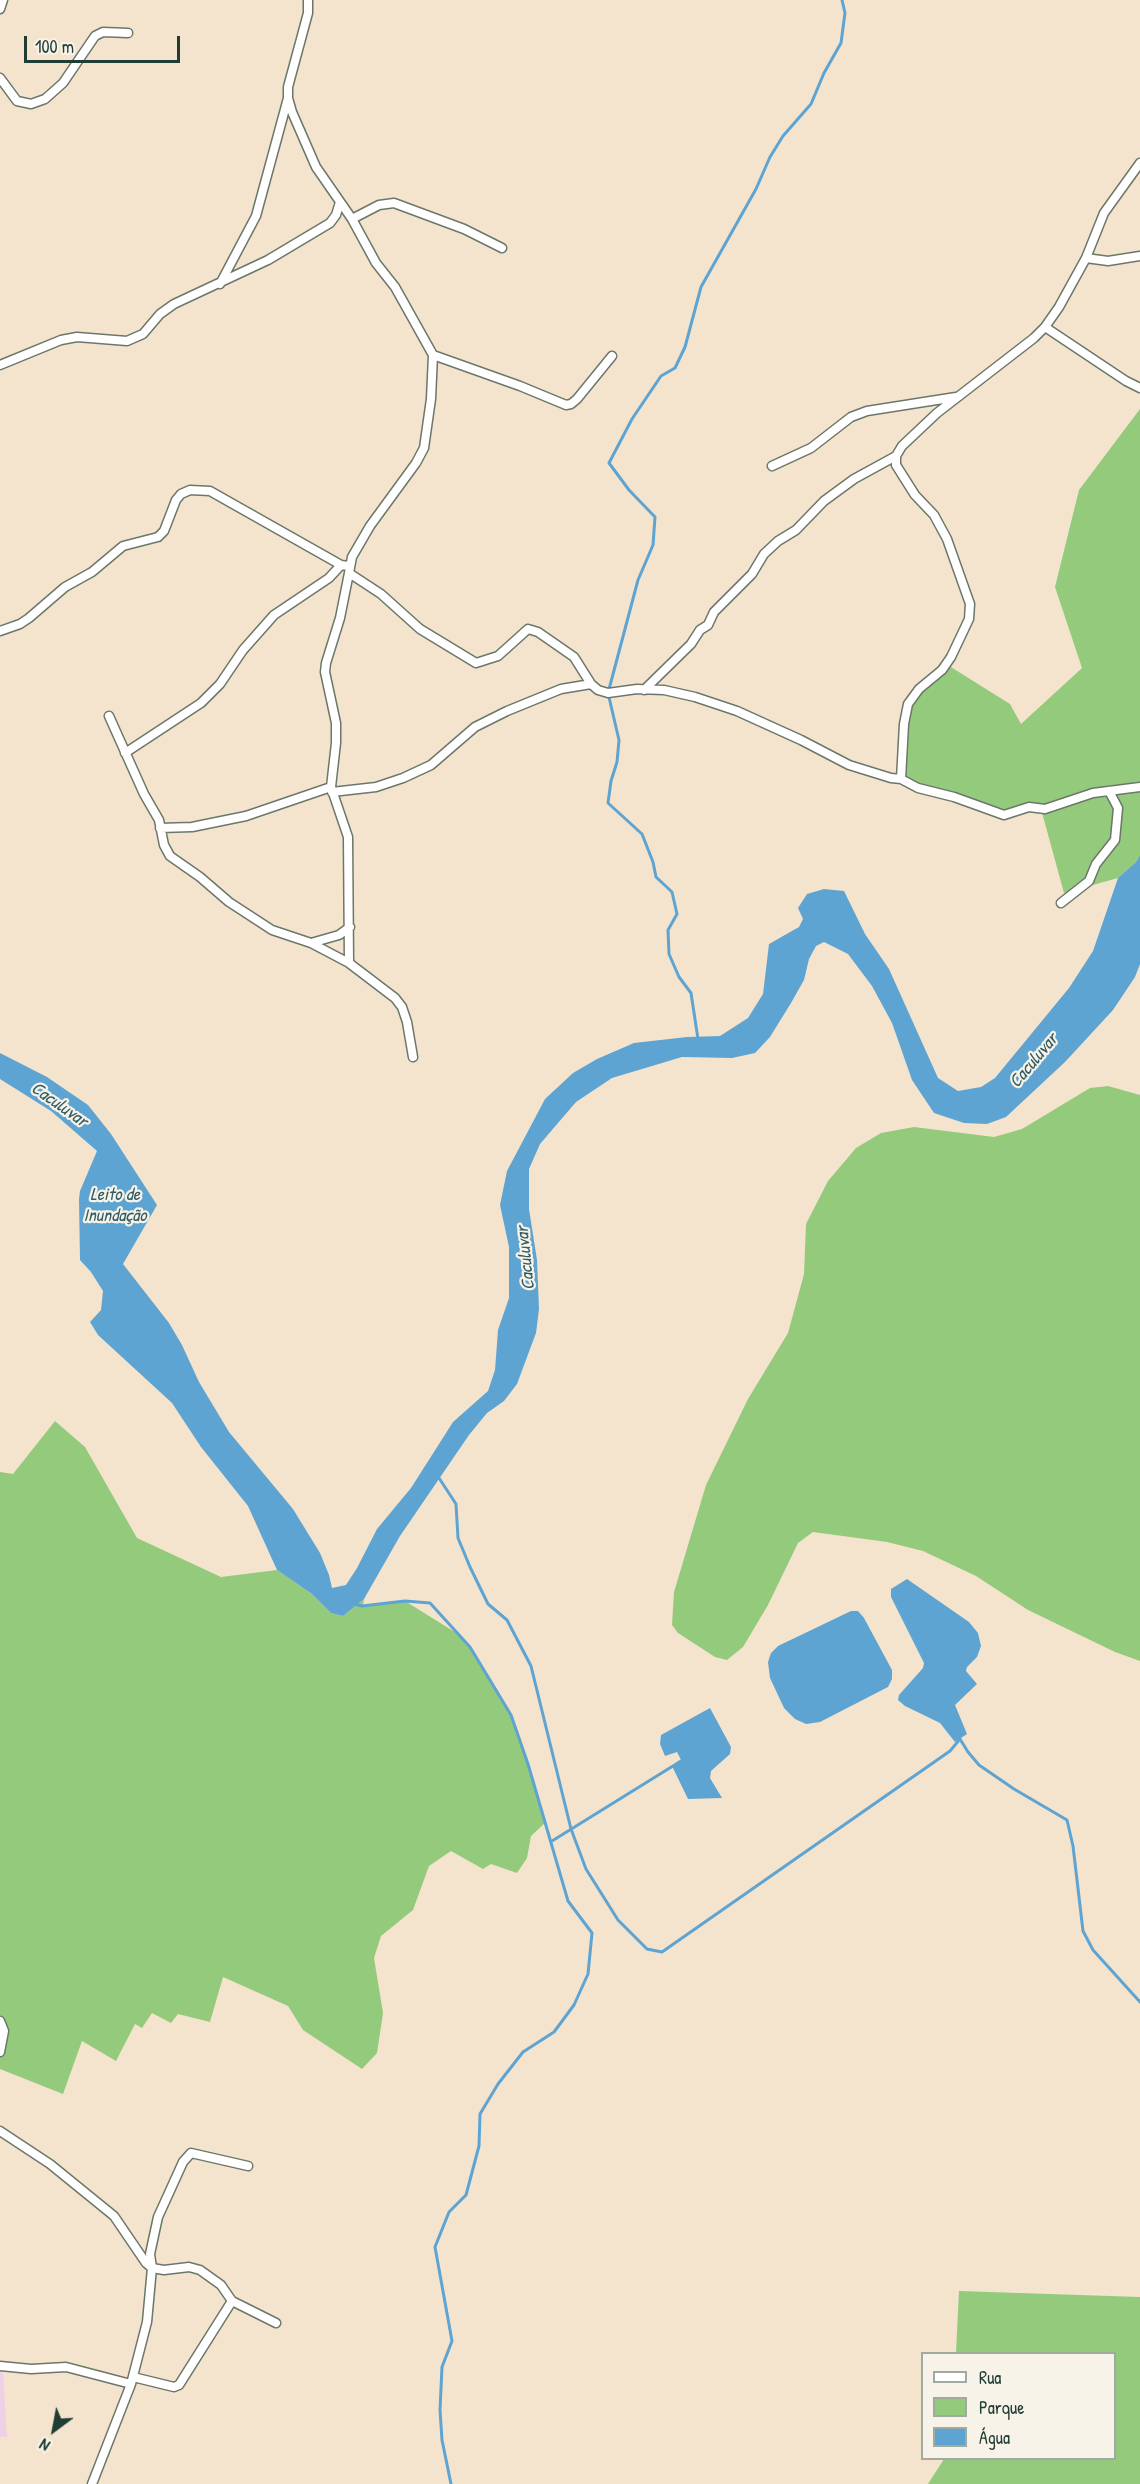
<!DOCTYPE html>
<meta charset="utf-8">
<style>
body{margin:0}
#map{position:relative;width:1140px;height:2484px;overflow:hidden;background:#f5e4cd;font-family:"Patrick Hand",sans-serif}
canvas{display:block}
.legend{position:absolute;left:921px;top:2352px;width:195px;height:108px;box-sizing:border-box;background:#f7f3e8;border:2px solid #a1aaa0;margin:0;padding:8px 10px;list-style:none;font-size:18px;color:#1f3d34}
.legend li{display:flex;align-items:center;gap:12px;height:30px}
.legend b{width:30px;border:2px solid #a1aaa0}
.north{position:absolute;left:24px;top:2400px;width:60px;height:60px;-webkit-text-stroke:4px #f7f3e8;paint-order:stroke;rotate:212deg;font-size:16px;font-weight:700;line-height:24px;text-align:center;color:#1f3d34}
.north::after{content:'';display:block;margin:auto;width:21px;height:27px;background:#1f3d34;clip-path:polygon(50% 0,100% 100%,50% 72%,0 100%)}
.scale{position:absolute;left:24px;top:36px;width:156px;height:27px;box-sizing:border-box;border:3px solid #1f3d34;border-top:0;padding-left:8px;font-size:18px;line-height:21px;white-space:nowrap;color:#1f3d34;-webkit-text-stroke:4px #f7f3e8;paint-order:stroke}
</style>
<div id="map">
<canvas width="1140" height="2484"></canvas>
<ul class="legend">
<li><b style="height:8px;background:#fff"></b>Rua</li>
<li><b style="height:16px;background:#94ca7c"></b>Parque</li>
<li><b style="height:16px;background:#5da4d3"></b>Água</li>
</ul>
<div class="north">N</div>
<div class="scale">100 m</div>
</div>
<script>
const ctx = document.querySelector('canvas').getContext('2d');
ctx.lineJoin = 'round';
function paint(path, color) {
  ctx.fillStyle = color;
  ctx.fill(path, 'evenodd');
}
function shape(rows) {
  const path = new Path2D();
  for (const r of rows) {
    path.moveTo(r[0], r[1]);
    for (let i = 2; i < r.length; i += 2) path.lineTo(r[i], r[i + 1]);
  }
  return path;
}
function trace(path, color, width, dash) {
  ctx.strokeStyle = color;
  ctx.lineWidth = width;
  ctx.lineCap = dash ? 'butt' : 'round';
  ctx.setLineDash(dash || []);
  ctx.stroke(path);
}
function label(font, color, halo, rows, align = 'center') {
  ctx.font = font + ' "Patrick Hand",sans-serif';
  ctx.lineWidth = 4.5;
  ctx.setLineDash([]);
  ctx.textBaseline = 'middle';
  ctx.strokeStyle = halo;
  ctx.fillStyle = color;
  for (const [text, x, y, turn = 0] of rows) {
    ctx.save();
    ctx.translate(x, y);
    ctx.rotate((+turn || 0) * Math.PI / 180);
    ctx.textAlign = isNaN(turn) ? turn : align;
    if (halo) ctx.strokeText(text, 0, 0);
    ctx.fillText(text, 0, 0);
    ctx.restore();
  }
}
paint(shape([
 [0,2371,3,2372,7,2437,0,2437]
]), '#efd0e6');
paint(shape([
 [1140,409,1140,855,1136,862,1118,878,1064,893,1041,809,1010,814,901,779,908,704,946,664,1010,704,1021,724,1082,668,1055,587,1079,490],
 [1108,1086,1140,1095,1140,1661,1115,1652,1028,1610,976,1576,923,1551,887,1542,813,1532,798,1543,768,1605,743,1647,727,1660,715,1657,678,1633,672,1625,674,1592,706,1485,748,1399,788,1333,804,1274,806,1224,828,1181,856,1148,881,1133,914,1127,994,1137,1022,1129,1090,1088],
 [55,1421,85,1447,137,1538,221,1577,277,1570,312,1594,331,1613,343,1616,364,1599,363,1606,405,1601,458,1634,470,1648,511,1715,546,1822,531,1836,527,1858,517,1873,491,1864,483,1869,451,1851,429,1866,413,1910,381,1936,374,1958,383,2013,377,2053,362,2069,303,2030,288,2006,223,1977,210,2022,178,2014,171,2023,152,2013,142,2028,135,2024,116,2061,82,2041,63,2094,0,2069,0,1472,13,1474],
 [959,2291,1140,2297,1140,2484,928,2484,944,2459,1114,2458,1114,2354,956,2353]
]), '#94ca7c');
paint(shape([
 [1140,855,1140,964,1135,977,1113,1010,1065,1062,1006,1117,987,1124,964,1123,934,1113,912,1080,892,1023,872,986,848,954,824,942,816,946,809,959,804,980,791,1003,770,1037,755,1053,732,1058,682,1057,612,1078,576,1102,540,1144,529,1169,529,1209,537,1260,539,1309,536,1333,517,1384,504,1401,487,1413,469,1435,400,1536,364,1599,343,1616,331,1613,312,1594,277,1570,248,1506,201,1447,172,1403,98,1335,90,1322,101,1310,103,1291,91,1272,80,1260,79,1199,80,1191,97,1151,51,1111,0,1079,0,1053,47,1077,88,1105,111,1134,157,1205,123,1264,169,1323,182,1345,199,1382,229,1432,293,1509,320,1553,329,1575,332,1588,346,1585,357,1568,377,1529,411,1488,453,1422,488,1391,495,1370,498,1330,509,1298,509,1247,500,1205,507,1171,545,1099,573,1073,597,1059,634,1043,687,1037,720,1036,748,1018,763,994,769,944,799,927,803,919,798,908,807,894,824,889,844,891,865,934,889,969,938,1078,958,1091,981,1087,995,1078,1069,988,1093,951,1118,878,1136,862],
 [907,1579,969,1622,978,1633,981,1646,977,1657,967,1667,966,1671,977,1684,955,1705,967,1734,955,1742,940,1723,905,1706,898,1700,899,1695,923,1668,924,1663,891,1597,891,1589],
 [851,1611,858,1611,864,1618,892,1670,892,1679,888,1687,820,1722,806,1724,795,1719,784,1708,770,1678,768,1662,771,1653,778,1646],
 [710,1708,731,1747,730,1754,711,1771,710,1778,722,1798,688,1799,672,1766,681,1760,677,1752,665,1756,660,1744,661,1735]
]), '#5da4d3');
trace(shape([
 [698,1039,691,993,679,977,669,954,668,930,677,914,672,892,656,877,653,862,642,834,608,803,611,781,617,762,619,740,608,693,638,580,653,545,655,517,629,490,609,463,632,419,661,376,675,368,685,347,701,287,756,189,770,157,783,136,811,104,824,73,841,43,845,13,842,0],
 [439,1478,456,1504,458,1538,470,1567,488,1604,507,1620,531,1666,571,1829,586,1869,618,1920,647,1949,662,1952,950,1751,960,1739,968,1752,979,1765,1014,1789,1067,1820,1073,1846,1083,1931,1093,1950,1140,2002],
 [354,1604,362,1606,405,1601,430,1603,470,1647,511,1715,528,1764,568,1901,592,1933,588,1974,574,2005,554,2032,523,2052,498,2084,480,2114,479,2146,466,2195,449,2212,435,2247,452,2341,442,2367,440,2410,442,2440,451,2484],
 [552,1841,681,1761]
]), '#5da4d3', 3);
const minor = shape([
 [308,0,308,13,288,87,288,98,292,112,316,167,352,219,376,263,395,287,433,355,431,399,424,448,416,463,370,526,352,557,349,573,381,594,420,629,476,663,498,656,528,629,538,632,574,657,591,684,598,690,608,693,637,689,664,690,695,697,737,711,801,740,849,765,891,778,901,779,904,724,908,704,919,689,942,670,951,657,969,619,970,604,947,539,934,515,915,495,896,465,896,456,902,446,937,413,1034,338,1045,327,1059,307,1086,258,1104,213,1140,163],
 [0,9,3,0],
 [0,78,17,101,31,104,45,99,63,83,95,36,103,32,128,33],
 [352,219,379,205,394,203,464,229,502,248],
 [1086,258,1108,261,1140,256],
 [220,284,256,216,288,98],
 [1045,327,1126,381,1140,388],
 [433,355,520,386,566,405,571,404,577,399,612,356],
 [0,365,61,340,77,337,127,341,143,334,160,314,174,304,268,260,330,223,336,215,340,202],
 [772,466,811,448,851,417,867,411,956,397],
 [349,573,340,618,326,663,325,672,336,723,336,743,331,787,348,837,349,963],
 [0,631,20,624,29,618,65,587,92,572,123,546,158,537,164,531,176,500,181,494,190,490,210,491,341,565,349,566],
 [644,690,691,644,700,630,708,625,714,612,752,574,764,554,778,541,796,530,824,501,854,479,896,456],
 [109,716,144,794,159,820,164,845,170,856,200,877,229,902,272,930,311,943,349,963,395,998,402,1007,407,1022,413,1057],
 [125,753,201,703,220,684,243,650,274,615,329,578,341,565],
 [901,779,918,788,954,797,1004,815,1029,807,1045,809,1093,793,1140,787],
 [332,792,376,787,403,778,431,765,475,727,507,711,561,689,591,684],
 [160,828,192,827,246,816,331,787],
 [1061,903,1089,881,1096,864,1115,840,1118,808,1109,791],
 [311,943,339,935,350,927],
 [0,2021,4,2031,0,2052],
 [0,2131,50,2164,114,2216,146,2263,152,2268,164,2270,189,2267,200,2270,221,2285,232,2301,276,2323],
 [0,2366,31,2369,66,2367,131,2384],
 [133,2377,174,2387,179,2385,232,2301],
 [92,2484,131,2384,147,2322,152,2268,150,2254,158,2217,183,2162,191,2153,248,2166]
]);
trace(minor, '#6a776a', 11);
trace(minor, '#fff', 8);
label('italic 18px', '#325c64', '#f7f3e8', [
 ["Caculuvar",1034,1061,-50],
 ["Caculuvar",59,1105,35],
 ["Leito de",115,1195],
 ["Inundação",115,1216],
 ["Caculuvar",526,1258,-96]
]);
</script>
